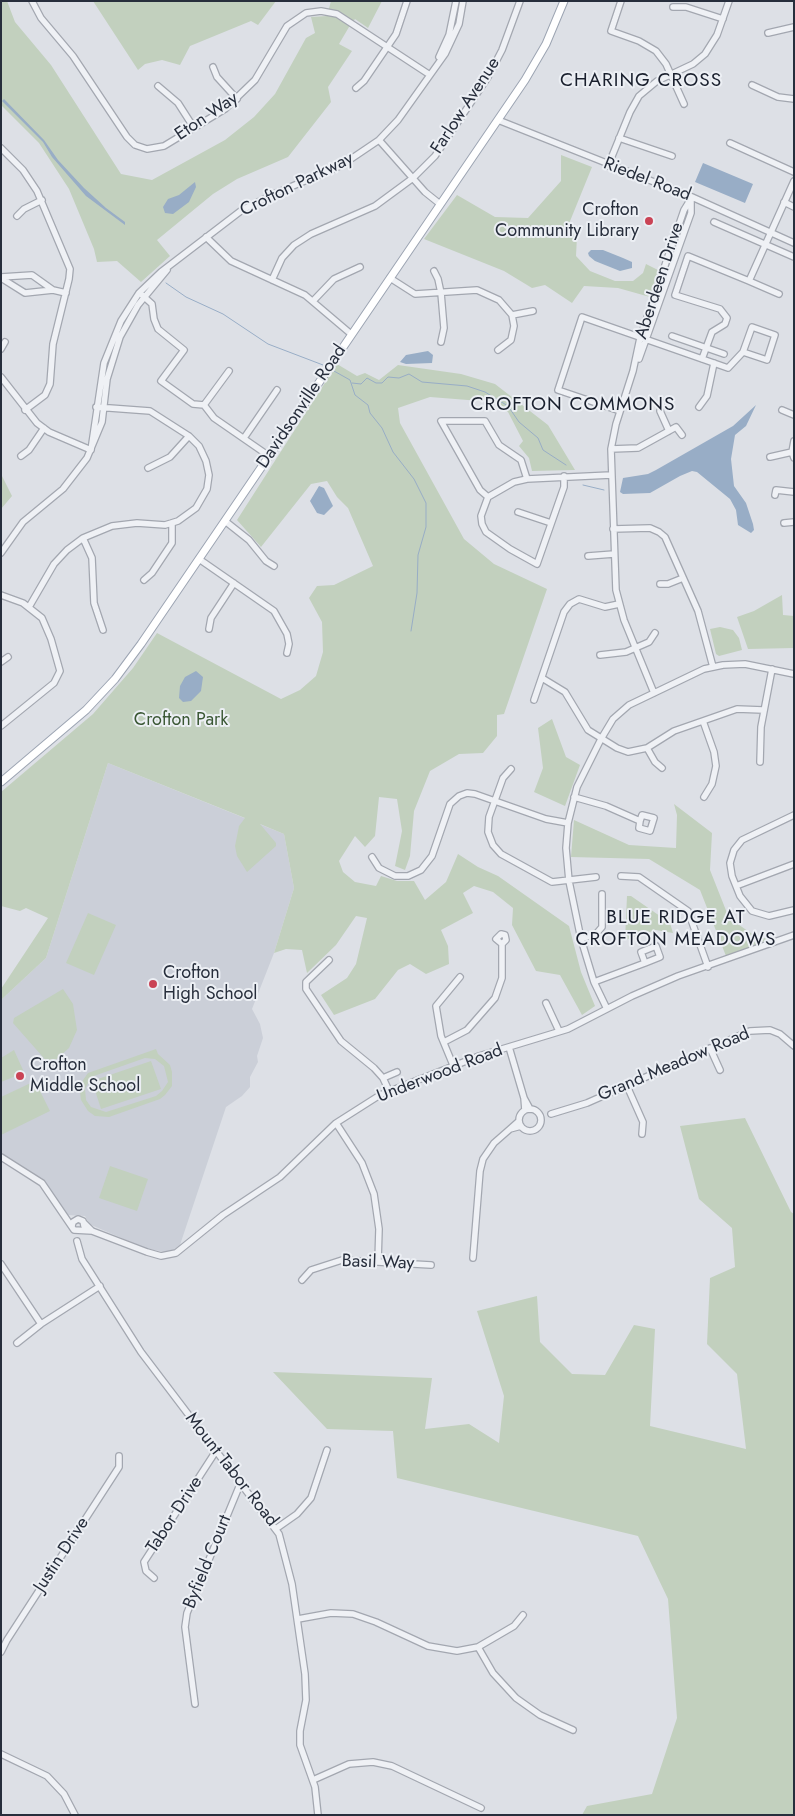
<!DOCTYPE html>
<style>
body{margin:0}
#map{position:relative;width:795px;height:1816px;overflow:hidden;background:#dde0e6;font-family:Jost,sans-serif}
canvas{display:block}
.frame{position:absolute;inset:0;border:2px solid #272e3c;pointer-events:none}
</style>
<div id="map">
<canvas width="795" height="1816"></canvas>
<div class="frame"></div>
</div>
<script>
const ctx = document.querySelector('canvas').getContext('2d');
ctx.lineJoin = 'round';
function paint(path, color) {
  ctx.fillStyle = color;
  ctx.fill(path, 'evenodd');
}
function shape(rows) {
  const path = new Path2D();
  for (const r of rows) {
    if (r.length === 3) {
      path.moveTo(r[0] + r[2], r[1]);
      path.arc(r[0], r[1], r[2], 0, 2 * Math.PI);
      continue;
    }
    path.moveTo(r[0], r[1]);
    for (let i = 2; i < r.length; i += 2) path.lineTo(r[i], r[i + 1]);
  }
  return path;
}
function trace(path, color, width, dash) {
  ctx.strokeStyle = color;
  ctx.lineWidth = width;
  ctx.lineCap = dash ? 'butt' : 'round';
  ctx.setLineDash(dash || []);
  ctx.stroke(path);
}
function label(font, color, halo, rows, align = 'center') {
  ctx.font = font + ' Jost,sans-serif';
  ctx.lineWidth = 4;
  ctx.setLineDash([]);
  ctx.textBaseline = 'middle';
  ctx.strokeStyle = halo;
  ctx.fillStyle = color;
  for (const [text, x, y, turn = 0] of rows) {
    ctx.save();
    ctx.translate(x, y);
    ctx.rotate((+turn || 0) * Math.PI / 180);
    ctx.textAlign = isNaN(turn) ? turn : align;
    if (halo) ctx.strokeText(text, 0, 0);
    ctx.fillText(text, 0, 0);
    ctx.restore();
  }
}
paint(shape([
 [108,763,284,834,294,888,274,953,252,1009,260,1024,263,1038,257,1056,258,1062,250,1077,250,1087,242,1096,226,1107,179,1248,166,1252,147,1249,89,1224,85,1216,67,1215,45,1181,1,1153,1,1000,46,958]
]), '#cbcfd8');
paint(shape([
 [1,1,7,1,15,22,51,65,121,174,152,180,225,140,254,117,275,94,306,38,315,33,311,17,327,16,331,1,382,1,368,28,355,19,349,27,339,44,352,51,328,87,331,102,288,157,237,179,213,194,157,240,170,256,141,282,117,261,97,262,94,249,69,189,39,143,1,105],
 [93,1,276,1,258,25,251,21,190,46,180,65,162,60,145,64,138,70],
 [561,155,592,167,566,231,577,236,576,256,590,271,615,281,633,281,643,273,646,264,658,270,650,297,618,288,584,286,572,303,545,285,532,288,504,271,424,239,457,195,495,217,528,218,561,181],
 [337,364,357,376,365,373,379,380,398,365,461,374,495,384,548,425,575,470,532,471,529,458,519,446,523,441,508,412,493,402,430,397,398,408,400,423,464,539,494,564,547,589,504,714,497,715,497,736,483,753,459,754,430,771,414,811,410,856,405,870,395,866,402,831,397,799,379,797,375,836,365,847,355,836,339,861,343,872,355,882,376,886,381,876,397,881,414,881,425,900,446,882,458,854,478,867,498,876,569,926,581,972,595,1006,582,1015,560,975,536,971,512,925,513,908,493,892,474,886,463,893,473,913,441,930,448,946,449,964,426,974,410,964,398,970,375,999,334,1015,321,995,347,978,356,964,367,918,356,916,336,945,307,973,302,950,286,949,274,953,294,888,284,834,260,824,276,843,276,846,247,872,237,856,235,846,239,826,245,818,108,763,46,958,1,1000,1,989,48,918,26,908,20,911,1,906,1,792,93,714,133,668,157,633,281,699,300,690,316,676,323,652,322,622,309,598,317,586,334,585,373,566,348,508,337,497,327,481,311,484,261,547,237,520],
 [1,474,12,496,1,509],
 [782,595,783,615,794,616,794,648,748,649,737,617,754,611],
 [720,627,733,630,739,638,742,650,719,656,716,654,710,629],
 [552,719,566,757,580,765,565,806,534,792,543,768,538,728],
 [674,804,712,833,710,870,729,918,758,938,771,938,770,940,726,956,700,890,649,859,571,857,574,820,629,845,676,848,677,815],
 [627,896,631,896,670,923,673,933,656,930,625,940],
 [88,913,116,925,94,975,66,963],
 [63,989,73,1004,77,1030,69,1048,50,1065,20,1031,13,1023,14,1018],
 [156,1049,158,1054,170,1065,172,1072,172,1086,165,1095,160,1099,109,1117,95,1116,88,1111,81,1100,80,1092,83,1080,88,1073],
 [145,1058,155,1059,164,1066,168,1082,162,1091,156,1096,106,1112,91,1107,86,1100,85,1089,91,1077],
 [14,1050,23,1070,21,1074,1,1082,1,1058],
 [151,1061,161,1089,101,1109,92,1081],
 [35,1081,50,1111,1,1135,1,1097],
 [745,1118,791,1212,794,1214,794,1815,582,1815,587,1806,652,1794,677,1718,668,1599,638,1536,397,1478,393,1431,327,1429,273,1372,432,1378,425,1429,469,1424,499,1443,504,1396,477,1311,537,1296,540,1342,572,1374,605,1375,634,1325,655,1329,650,1426,746,1449,737,1374,707,1344,710,1278,735,1267,732,1228,699,1199,680,1126],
 [110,1166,148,1179,137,1211,99,1198]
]), '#c2d0be');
paint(shape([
 [4,99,44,140,58,160,84,188,106,208,125,222,125,225,86,196,52,157,43,142,2,101],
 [703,163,753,184,745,203,695,182],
 [195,182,196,187,189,202,173,214,165,213,163,207,168,199,179,195],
 [591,250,603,250,623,258,632,262,632,268,620,271,595,261,589,256,588,253],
 [428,351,433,355,432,363,406,364,400,362,406,355],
 [756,405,746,426,735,435,731,459,734,486,746,503,753,524,754,530,751,533,738,525,736,510,730,499,697,472,692,471,680,476,650,493,623,494,620,492,623,478,648,474,656,470,733,426],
 [319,486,324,488,333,506,324,515,317,513,310,501],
 [196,671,203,677,201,691,191,701,183,702,179,698,180,686,185,677]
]), '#98adc6');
trace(shape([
 [166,283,186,297,223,314,268,344,323,365],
 [334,371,350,380,355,395,368,405,370,413,382,428,393,452,414,479,426,503,426,527,418,555,417,593,411,631],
 [352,383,361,384,367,378,376,383,382,383,388,377,399,378,409,374,422,382,467,386,485,392,508,406,519,422,538,438,543,450,566,465],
 [583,485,604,490]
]), '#98adc6', 1);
const minor = shape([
 [32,1,41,18,73,56,127,137,135,145,147,149,164,146,225,109,255,80,287,26,306,13,321,11,337,14,430,75],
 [621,1,611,31,639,41,656,51,666,64,684,104],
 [673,7,686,7,723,19],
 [768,33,794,27],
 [439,57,449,35,456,1],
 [213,67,217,77,237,99],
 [752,85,778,97,794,99],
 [158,86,178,103,194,128],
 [356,88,364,81,396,34,407,1],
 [498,120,692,197,794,243],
 [619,138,672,156],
 [379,140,425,192,440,204],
 [730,143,794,172],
 [1,148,23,170,37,191,70,269,69,279,53,344,50,384,45,395,25,410],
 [608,166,630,112,639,96,657,81,693,64,705,54,717,35,729,1],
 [784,202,794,207],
 [17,216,24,209,42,200],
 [714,222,794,257],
 [206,237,231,261,305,295,351,334],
 [434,271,438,279,441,293,444,328,441,342],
 [1,277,32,275,53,290],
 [1,278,25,293,53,290,66,293],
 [390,278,415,294,477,290,499,300,512,315,514,326,511,340,498,350],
 [272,280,282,258,294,245,311,234,375,206,413,178,435,156,488,77,502,50,520,1],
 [749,281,779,294],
 [142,295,152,304,154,319,158,329,184,350,161,381,193,404,204,405,214,418,269,456],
 [313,301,334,279,360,267],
 [512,315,533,311],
 [672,336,724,354],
 [1,349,5,342],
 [639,359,691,213,691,200],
 [702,359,712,332,725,324,727,318,720,309,675,295,688,256,749,281,794,181],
 [1,377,37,423,49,432,91,450],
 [662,403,660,411,669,431],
 [204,405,229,371],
 [699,407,707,396,714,363],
 [782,410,794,415],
 [620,411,558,390,582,317,728,368,743,352,752,327,775,335,767,360,743,352],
 [244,438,277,390],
 [794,441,792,452,794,458],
 [611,449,638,448,676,427,682,435],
 [91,450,104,363,121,321,139,293,161,272,242,210,274,194,342,165,379,140,398,120,445,54,459,24,463,1],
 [21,456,29,450,44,428],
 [770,457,792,452],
 [148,468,170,457,189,436],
 [775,495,776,490,794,492],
 [488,497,480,490,441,421,485,421,499,445,521,460,527,479],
 [488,497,481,516,482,524,486,532,510,549,537,564,564,487,564,476],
 [488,497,514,482,527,479,611,475],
 [518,512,551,523],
 [225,521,249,540,266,561,274,566],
 [784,523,794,522],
 [613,529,650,528,659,532,665,537,698,611,713,667],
 [83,538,92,558,94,603,103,630],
 [1,553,23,522,63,489,87,458,102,422,107,379,120,337,138,305,167,270],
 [588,556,614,554],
 [199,559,274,611,287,634,289,644,287,653],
 [144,580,152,573,172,543,172,523],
 [660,584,668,584,683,578],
 [1,595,23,603,42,618,51,639,60,671,54,683,1,726],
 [29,607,54,564,67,550,83,538,112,526,137,523,165,525,178,521,196,508,207,489,209,475,206,461,199,446,189,436,150,411,96,407],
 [209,629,211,618,234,583],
 [600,655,626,652,649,642,655,633],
 [1,662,8,657],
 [542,678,565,692,588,730,617,748,628,752,647,748,674,731,737,709,763,710],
 [654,693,624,620,616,590,611,449,616,424,633,371,640,338,684,210,692,197],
 [534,700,564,612,570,604,579,599,605,607,619,604],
 [703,721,714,752,716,766,712,784,704,797],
 [647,748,655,762,662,768],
 [760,762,761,727,772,669],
 [511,769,503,778,489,817,488,832,493,845,501,854,552,882,596,877],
 [574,797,606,806,640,821,639,828,650,831,654,818,642,815,640,821],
 [794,815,742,840,734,850,730,863,732,876,740,896,752,911,769,916,794,910],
 [372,857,379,868,395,876,408,876,421,870,432,856,450,804,459,796,467,793,475,794,546,819,568,823],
 [621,876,639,877,688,911,708,967],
 [736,886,794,864],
 [581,939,596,934,602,927,602,894],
 [329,960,306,982,306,989,341,1041,374,1068,383,1078,389,1091],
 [594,982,645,963,641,952,656,946,660,957,645,963],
 [546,1003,559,1031],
 [607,1009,594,982,581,939,569,881,566,848,568,823,577,787,601,739,613,719,629,705,704,669,723,665,745,664,794,674],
 [444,1042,467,1030,495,998,502,978,502,944,506,940,505,935,501,934,496,939,502,944],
 [509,1047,524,1098],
 [710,1048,720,1070],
 [453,1065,441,1036,436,1006,460,977],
 [383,1078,397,1072],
 [627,1086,643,1122,642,1134],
 [530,1120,11],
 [525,1110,524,1098,530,1109],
 [551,1114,587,1103,750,1031,770,1030,780,1034,794,1046],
 [519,1121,510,1129,521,1126],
 [336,1123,362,1163,374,1194,379,1229,378,1261],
 [1,1157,42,1183,74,1230,92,1231],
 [84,1223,92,1231,147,1252,161,1256,176,1253,223,1215,280,1177,336,1123,380,1095,479,1056,568,1029,632,996,678,976,794,935],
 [72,1226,73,1222,78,1219,83,1221,84,1226],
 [77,1241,82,1259,141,1352,279,1534,292,1584,305,1674,306,1700,300,1731,300,1745,315,1787,318,1815],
 [473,1258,480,1171,483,1159,494,1143,510,1129],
 [1,1264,41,1324],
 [302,1280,311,1270,342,1260,431,1265],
 [17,1343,41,1324,100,1286],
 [277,1528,297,1514,311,1498,327,1450],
 [154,1578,146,1571,144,1562,216,1451],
 [298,1619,331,1613,353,1614,376,1622,428,1646,457,1651,478,1647,514,1626,523,1615],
 [478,1647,493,1673,516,1698,540,1715,573,1730],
 [1,1652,7,1640,119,1467,119,1456],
 [195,1704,185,1627,187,1613,241,1482],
 [1,1754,47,1776,64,1794,75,1815],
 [313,1780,349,1764,373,1762,392,1766,481,1808]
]);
const major = shape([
 [1,782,86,710,115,679,141,644,525,80,546,44,564,1]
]);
trace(minor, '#a3a7b0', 8);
trace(major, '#9ca4b2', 9);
trace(minor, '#eff1f5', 5.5);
trace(major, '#fff', 7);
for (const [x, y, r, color] of [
 [649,221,5,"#ca4355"],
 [153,984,5,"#ca4355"],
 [20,1076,5,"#ca4355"]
]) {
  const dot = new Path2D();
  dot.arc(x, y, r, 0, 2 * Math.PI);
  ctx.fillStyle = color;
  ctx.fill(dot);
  trace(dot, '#eceff4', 2);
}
label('18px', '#272e3c', '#eceff4', [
 ["Farlow Avenue",466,106,-57],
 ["Eton Way",207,117,-34],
 ["Riedel Road",647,180,21],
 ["Crofton Parkway",297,185,-26],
 ["Aberdeen Drive",660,281,-72],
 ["Davidsonville Road",302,407,-56],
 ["Grand Meadow Road",674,1065,-23],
 ["Underwood Road",440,1074,-21],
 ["Basil Way",378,1263,2],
 ["Mount Tabor Road",231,1470,52],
 ["Tabor Drive",175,1515,-57],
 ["Justin Drive",62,1555,-57],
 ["Byfield Court",208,1562,-68]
]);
label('18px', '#272e3c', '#eceff4', [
 ["Crofton",639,211,"right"],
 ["Community Library",639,232,"right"],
 ["Crofton",163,974],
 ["High School",163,995],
 ["Crofton",30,1066],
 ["Middle School",30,1087]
], 'left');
label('18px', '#3a5734', '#eceff4', [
 ["Crofton Park",181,721]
]);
ctx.letterSpacing = '1px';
label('19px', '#191f2d', '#eceff4', [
 ["CHARING CROSS",641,81],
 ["CROFTON COMMONS",573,405],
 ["BLUE RIDGE AT",676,918],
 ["CROFTON MEADOWS",676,940]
]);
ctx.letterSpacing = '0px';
</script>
